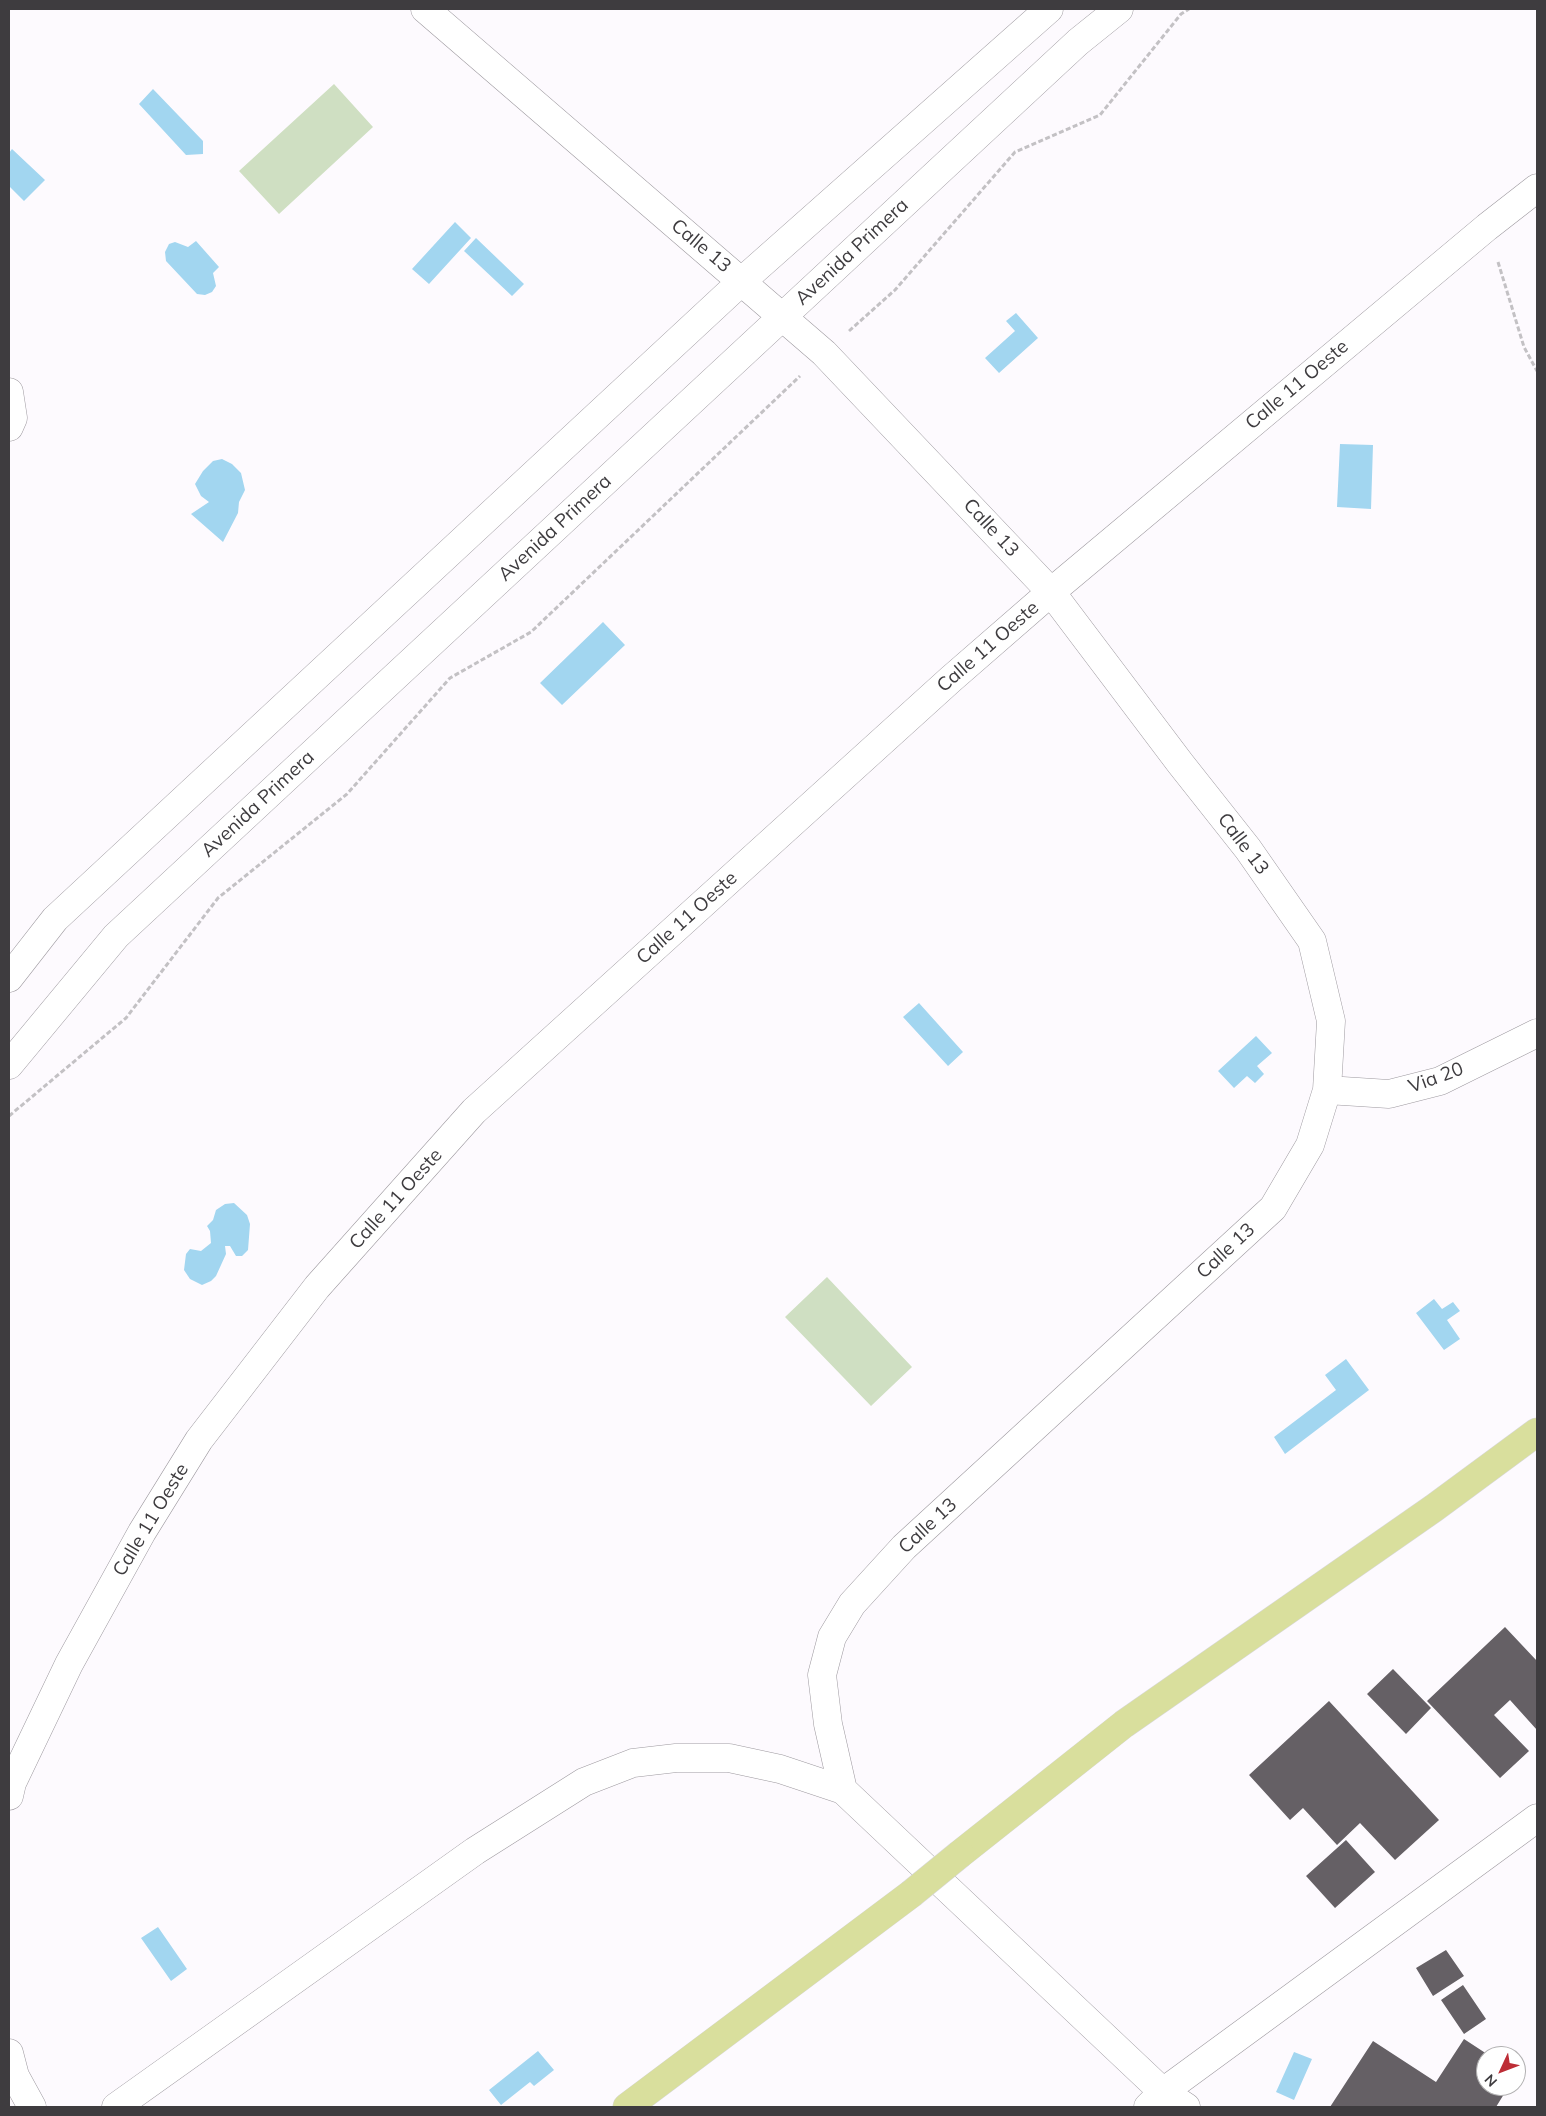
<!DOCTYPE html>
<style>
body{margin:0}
#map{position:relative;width:1546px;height:2116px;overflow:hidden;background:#fdfafe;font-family:Mulish,sans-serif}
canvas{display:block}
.frame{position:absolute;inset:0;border:10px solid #3e3c3f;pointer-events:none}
.north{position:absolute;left:1476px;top:2046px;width:50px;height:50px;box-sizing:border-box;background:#fff;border:1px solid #b2b1b2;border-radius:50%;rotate:227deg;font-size:14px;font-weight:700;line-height:20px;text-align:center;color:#3e3c3f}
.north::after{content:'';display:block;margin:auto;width:18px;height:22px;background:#bd2d36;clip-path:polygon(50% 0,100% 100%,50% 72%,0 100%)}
</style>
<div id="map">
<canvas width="1546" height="2116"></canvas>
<div class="frame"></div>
<div class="north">N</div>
</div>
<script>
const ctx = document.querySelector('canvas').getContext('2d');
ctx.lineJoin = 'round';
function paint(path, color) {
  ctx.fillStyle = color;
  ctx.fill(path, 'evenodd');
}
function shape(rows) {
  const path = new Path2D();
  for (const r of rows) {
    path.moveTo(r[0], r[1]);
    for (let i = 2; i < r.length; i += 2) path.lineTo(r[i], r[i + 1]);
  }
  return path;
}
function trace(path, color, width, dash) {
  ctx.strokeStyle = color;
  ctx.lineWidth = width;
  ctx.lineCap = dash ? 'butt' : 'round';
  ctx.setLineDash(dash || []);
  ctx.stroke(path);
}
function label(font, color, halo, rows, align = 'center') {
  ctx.font = font + ' Mulish,sans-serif';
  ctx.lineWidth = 5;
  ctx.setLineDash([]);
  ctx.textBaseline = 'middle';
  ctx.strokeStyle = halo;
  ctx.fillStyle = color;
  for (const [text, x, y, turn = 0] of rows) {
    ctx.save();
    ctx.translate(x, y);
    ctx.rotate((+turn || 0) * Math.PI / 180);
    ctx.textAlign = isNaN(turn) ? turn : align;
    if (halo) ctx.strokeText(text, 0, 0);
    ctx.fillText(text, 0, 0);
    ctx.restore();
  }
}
paint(shape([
 [334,84,373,127,279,214,239,171],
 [827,1277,912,1367,871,1406,785,1317]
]), '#cfdfc2');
paint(shape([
 [153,89,203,141,203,154,186,155,139,104],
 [12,149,45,180,24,201,9,186,9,153],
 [455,222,471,238,429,284,412,269],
 [476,238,524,284,512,296,464,251],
 [196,241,219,267,213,273,216,286,212,292,205,295,197,294,166,261,165,252,169,244,175,242,188,247],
 [1016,313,1038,338,999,373,985,358,1015,331,1006,321],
 [1340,444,1373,445,1371,509,1337,507],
 [222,459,232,464,241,473,245,490,239,502,238,513,223,542,191,514,209,502,201,496,195,484,203,471,213,461],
 [603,622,625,645,562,705,540,683],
 [919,1003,963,1052,948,1066,903,1017],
 [1256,1036,1272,1053,1257,1066,1264,1074,1255,1083,1247,1076,1234,1088,1218,1071],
 [234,1203,247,1215,250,1224,248,1250,242,1256,236,1256,230,1246,225,1246,226,1254,216,1276,211,1281,202,1285,190,1279,184,1270,186,1254,190,1249,201,1251,211,1243,210,1231,207,1226,213,1220,216,1210,225,1204],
 [1434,1299,1442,1309,1453,1302,1460,1311,1447,1320,1460,1339,1444,1350,1416,1313],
 [1346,1359,1369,1390,1285,1454,1274,1437,1336,1390,1325,1375],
 [158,1927,187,1969,171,1981,141,1938],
 [538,2051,554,2070,534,2086,530,2082,501,2105,489,2090],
 [1294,2052,1312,2059,1294,2100,1276,2092]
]), '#a2d6f0');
paint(shape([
 [1505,1627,1537,1661,1537,1730,1510,1700,1494,1715,1529,1751,1500,1778,1427,1701],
 [1393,1669,1431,1708,1406,1734,1367,1694],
 [1329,1701,1439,1820,1395,1860,1360,1823,1337,1845,1303,1808,1290,1820,1249,1775],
 [1346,1840,1375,1872,1335,1908,1306,1876],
 [1446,1950,1464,1976,1433,1996,1416,1968],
 [1463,1985,1486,2019,1464,2034,1441,2000],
 [1464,2039,1490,2056,1486,2056,1486,2086,1509,2086,1496,2107,1330,2107,1373,2041,1436,2082]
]), '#656065');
const minor = shape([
 [425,9,824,353,1051,592,1180,763,1248,849,1312,941,1331,1021,1327,1090,1310,1145,1273,1208,904,1547,852,1604,832,1637,822,1675,828,1724,843,1790],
 [9,392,13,418,9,427],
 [9,978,55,919,742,281,1049,9],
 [9,1065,116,936,1078,42,1119,9],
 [1327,1090,1389,1094,1440,1081,1537,1033],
 [9,1796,12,1783,69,1664,142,1532,199,1440,317,1287,474,1111,951,679,1051,592,1487,227,1537,188],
 [9,2053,15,2076,32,2107],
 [116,2107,475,1851,584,1782,633,1763,676,1758,729,1758,780,1769,843,1790,1163,2092,1186,2107],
 [1148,2107,1163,2092,1537,1818]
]);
const major = shape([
 [960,1854,1124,1724,1434,1508,1537,1432],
 [627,2107,911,1894]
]);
trace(minor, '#9d999f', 29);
trace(major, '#d8d8d9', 29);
trace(shape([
 [1498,262,1524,347,1537,371],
 [849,331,895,290,1015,152,1100,115,1181,14,1189,9],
 [9,1116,126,1018,218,898,347,794,450,678,531,632,800,376]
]), '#c3c1c4', 3, [5, 2.5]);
trace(minor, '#fff', 28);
trace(major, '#d9df9d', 28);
const majorBridge = shape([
 [911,1894,960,1854]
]);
trace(majorBridge, '#d8d8d9', 29, []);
trace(majorBridge, '#d9df9d', 28);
label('19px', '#3e3c3f', '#fff', [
 ["Calle 13",701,246,40],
 ["Avenida Primera",852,252,-43],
 ["Calle 11 Oeste",1297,385,-40],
 ["Avenida Primera",555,528,-43],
 ["Calle 13",991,528,47],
 ["Calle 11 Oeste",988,647,-41],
 ["Avenida Primera",258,804,-43],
 ["Calle 13",1243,844,53],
 ["Calle 11 Oeste",687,918,-42],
 ["Via 20",1436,1078,-20],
 ["Calle 11 Oeste",396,1199,-48],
 ["Calle 13",1226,1251,-43],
 ["Calle 11 Oeste",151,1520,-59],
 ["Calle 13",928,1526,-43]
]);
</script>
